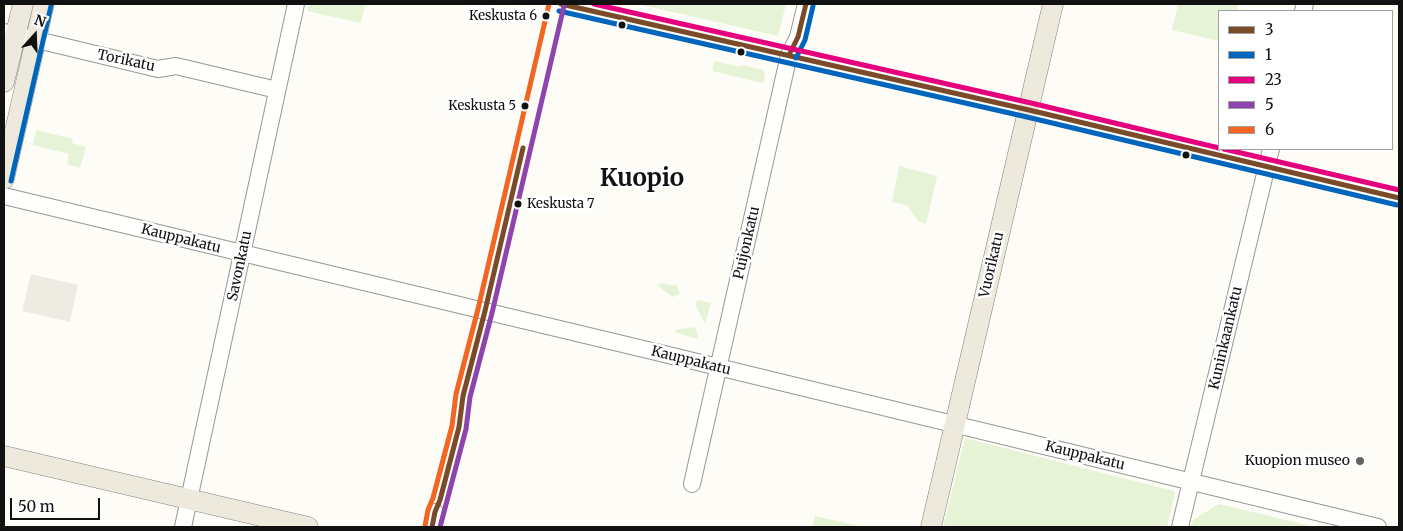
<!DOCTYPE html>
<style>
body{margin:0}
#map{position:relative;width:1403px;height:531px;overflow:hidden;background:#fdfcf7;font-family:Merriweather,serif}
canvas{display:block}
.frame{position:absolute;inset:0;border:5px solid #111;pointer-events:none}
.legend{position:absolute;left:1218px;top:10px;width:175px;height:140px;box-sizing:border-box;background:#fff;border:1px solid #a0a0a0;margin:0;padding:6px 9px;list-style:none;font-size:15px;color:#111}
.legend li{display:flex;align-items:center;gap:10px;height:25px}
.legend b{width:25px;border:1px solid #a0a0a0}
.north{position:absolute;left:10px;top:10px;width:50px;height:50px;-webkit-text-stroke:4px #fff;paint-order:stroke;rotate:20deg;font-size:14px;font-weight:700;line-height:20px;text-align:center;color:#111}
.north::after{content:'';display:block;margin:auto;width:18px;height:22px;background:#111;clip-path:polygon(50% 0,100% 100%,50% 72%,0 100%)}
.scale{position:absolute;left:10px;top:498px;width:90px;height:22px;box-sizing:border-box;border:2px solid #111;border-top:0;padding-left:6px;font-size:15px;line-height:18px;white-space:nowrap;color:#111;-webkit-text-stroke:4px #fff;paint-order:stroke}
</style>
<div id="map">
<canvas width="1403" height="531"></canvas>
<div class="frame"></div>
<ul class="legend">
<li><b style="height:6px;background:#7a4b2a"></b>3</li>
<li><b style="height:6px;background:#0065bd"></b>1</li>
<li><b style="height:6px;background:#e5007d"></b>23</li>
<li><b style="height:6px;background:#8e44ad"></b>5</li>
<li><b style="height:6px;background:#f26522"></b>6</li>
</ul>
<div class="north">N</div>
<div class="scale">50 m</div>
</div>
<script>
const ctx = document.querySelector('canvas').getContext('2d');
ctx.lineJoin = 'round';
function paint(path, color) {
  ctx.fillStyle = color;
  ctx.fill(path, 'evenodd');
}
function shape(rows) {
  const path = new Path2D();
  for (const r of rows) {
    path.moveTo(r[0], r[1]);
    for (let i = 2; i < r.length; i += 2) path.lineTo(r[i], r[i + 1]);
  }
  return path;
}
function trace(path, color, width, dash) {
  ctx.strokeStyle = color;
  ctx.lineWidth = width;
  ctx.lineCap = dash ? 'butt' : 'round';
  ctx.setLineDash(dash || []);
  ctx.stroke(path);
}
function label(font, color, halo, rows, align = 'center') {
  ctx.font = font + ' Merriweather,serif';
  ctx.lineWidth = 5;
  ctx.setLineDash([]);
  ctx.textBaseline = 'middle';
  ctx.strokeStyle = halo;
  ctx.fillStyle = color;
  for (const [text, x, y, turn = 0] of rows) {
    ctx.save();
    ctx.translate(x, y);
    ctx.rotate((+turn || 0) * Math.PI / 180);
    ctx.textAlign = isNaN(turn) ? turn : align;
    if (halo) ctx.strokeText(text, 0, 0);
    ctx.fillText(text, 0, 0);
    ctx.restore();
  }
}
paint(shape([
 [309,4,365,4,361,23,307,11],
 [637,4,786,4,778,36],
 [1178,4,1238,4,1237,11,1219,11,1219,41,1172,30],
 [714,61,740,67,741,65,763,70,765,74,763,83,712,71],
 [36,130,73,139,72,143,86,147,80,168,67,164,69,154,33,145],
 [899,166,937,176,926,224,918,221,907,205,892,202],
 [660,283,677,286,680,294,673,297,658,286],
 [698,300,711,303,705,324,695,304],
 [693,327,696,329,698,338,697,339,675,332,676,330],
 [965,438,1174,491,1175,493,1167,527,943,527],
 [1219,504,1316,527,1191,527,1193,520],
 [815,516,863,527,812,527]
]), '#e7f3d7');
paint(shape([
 [31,274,78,285,70,322,22,311]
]), '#edebe2');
const minor = shape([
 [1303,11,1305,4],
 [4,32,158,69,176,66,277,90],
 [789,55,1029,110,1399,198],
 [4,196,656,352,1378,527],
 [692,484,789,55,798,37,806,4],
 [183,527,296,4],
 [432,527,435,512],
 [1180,527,1271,149]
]);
const major = shape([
 [4,82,23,4],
 [4,179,44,4],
 [4,456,308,527],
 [931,527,1053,4]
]);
trace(minor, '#979795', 18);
trace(major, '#858482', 21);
trace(minor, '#fffffe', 16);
trace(major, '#ede9dc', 20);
trace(shape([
 [561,4,1029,110,1399,198],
 [789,55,798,37,806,4],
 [432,527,435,512,440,500,459,427,463,396,485,311,523,148]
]), '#7a4b2a', 5);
trace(shape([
 [559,11,1027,117,1397,205],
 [796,58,805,40,813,6],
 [11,181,51,6]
]), '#0065bd', 5);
trace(shape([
 [594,4,1031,103,1219,148],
 [1224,149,1399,190]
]), '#e5007d', 5);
trace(shape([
 [440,527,466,429,470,397,492,313,564,6]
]), '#8e44ad', 5);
trace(shape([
 [425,526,428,510,433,498,452,426,456,394,478,309,549,4]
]), '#f26522', 5);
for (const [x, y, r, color] of [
 [546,16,4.5,"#111"],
 [622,25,4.5,"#111"],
 [741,52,4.5,"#111"],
 [525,106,4.5,"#111"],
 [1186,155,4.5,"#111"],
 [518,204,4.5,"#111"],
 [1360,461,5,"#646362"]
]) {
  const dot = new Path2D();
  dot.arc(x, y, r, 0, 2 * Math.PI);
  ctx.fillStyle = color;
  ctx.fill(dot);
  trace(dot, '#fff', 2);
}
label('13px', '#111', '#fff', [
 ["Keskusta 6",537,16],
 ["Keskusta 5",516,106],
 ["Keskusta 7",527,204,"left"]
], 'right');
label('14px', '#111', '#fff', [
 ["Torikatu",126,61,12],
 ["Kauppakatu",181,239,14],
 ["Puijonkatu",747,243,-77],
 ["Vuorikatu",992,265,-77],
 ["Savonkatu",240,266,-78],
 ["Kuninkaankatu",1226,338,-77],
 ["Kauppakatu",691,361,14],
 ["Kauppakatu",1085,456,14]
]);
label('14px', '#111', '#fff', [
 ["Kuopion museo",1350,461]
], 'right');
label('bold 24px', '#111', '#fff', [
 ["Kuopio",642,179]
]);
</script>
